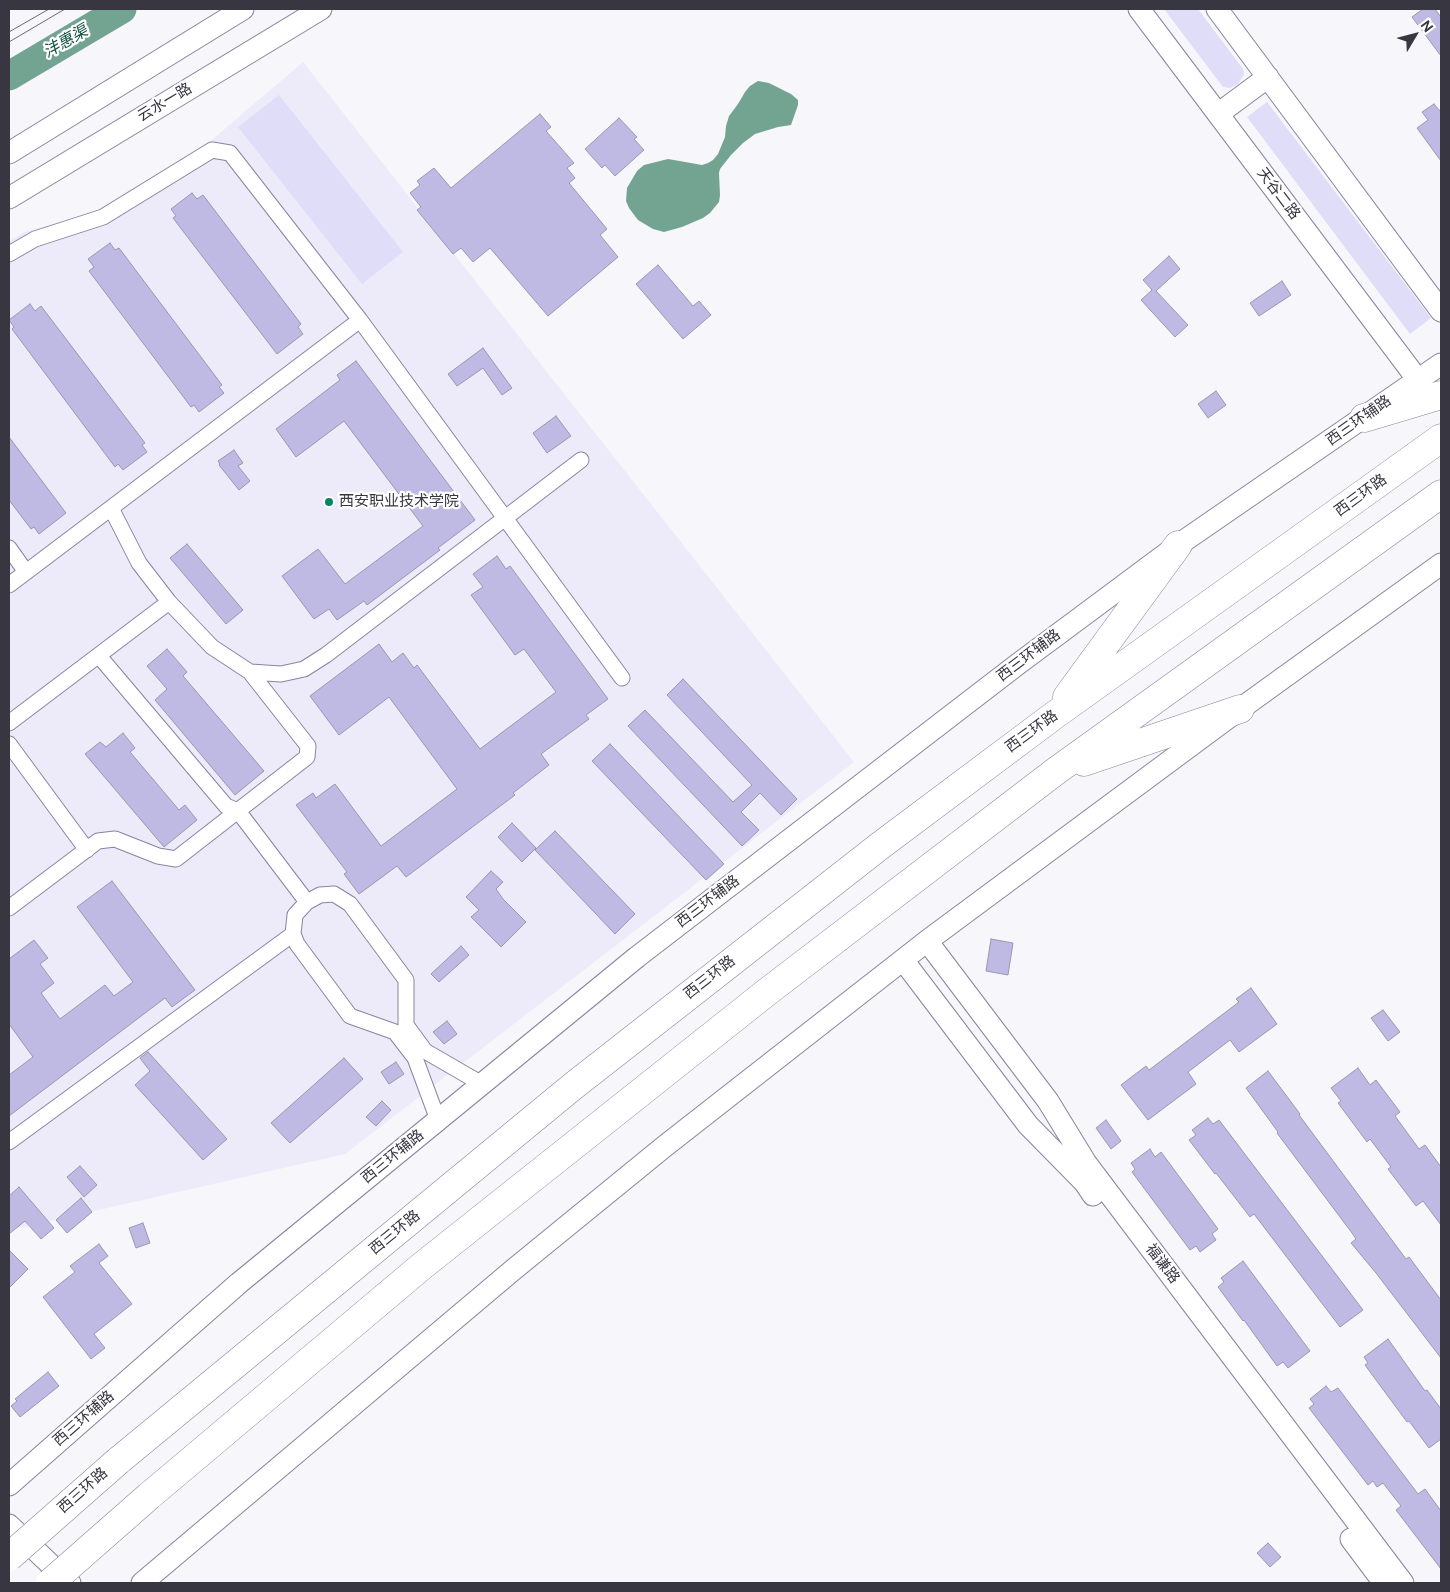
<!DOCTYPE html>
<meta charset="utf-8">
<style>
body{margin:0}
#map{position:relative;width:1450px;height:1592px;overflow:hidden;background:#f6f6fb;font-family:"DM Sans",sans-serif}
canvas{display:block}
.frame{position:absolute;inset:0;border:10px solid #373641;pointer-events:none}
.north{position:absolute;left:1390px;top:10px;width:50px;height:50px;-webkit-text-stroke:4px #fff;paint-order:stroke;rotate:53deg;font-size:14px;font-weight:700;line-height:20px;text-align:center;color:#373641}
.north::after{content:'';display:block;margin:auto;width:18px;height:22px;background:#373641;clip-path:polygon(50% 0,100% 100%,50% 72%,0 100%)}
</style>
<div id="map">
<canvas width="1450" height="1592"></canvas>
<div class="frame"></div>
<div class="north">N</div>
</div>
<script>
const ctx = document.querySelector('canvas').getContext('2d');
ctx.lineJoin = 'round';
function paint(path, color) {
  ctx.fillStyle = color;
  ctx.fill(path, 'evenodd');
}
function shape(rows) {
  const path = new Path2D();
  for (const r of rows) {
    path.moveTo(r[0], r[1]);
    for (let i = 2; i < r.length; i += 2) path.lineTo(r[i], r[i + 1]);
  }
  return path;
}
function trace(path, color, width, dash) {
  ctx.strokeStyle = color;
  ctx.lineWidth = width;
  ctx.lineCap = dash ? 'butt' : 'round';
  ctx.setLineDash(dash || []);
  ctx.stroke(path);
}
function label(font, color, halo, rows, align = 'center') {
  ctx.font = font + ' "DM Sans","Noto Sans SC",sans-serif';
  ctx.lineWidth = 4.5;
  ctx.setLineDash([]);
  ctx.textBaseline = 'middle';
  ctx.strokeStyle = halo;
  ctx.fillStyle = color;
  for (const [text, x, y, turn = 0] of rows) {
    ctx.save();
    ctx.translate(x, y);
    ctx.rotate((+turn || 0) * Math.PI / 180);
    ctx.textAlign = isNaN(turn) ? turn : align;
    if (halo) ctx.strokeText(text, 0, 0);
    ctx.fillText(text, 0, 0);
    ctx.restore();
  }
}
paint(shape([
 [303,62,854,762,345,1154,15,1229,9,1226,9,241,24,232,95,212,207,144]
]), '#edebfa');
paint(shape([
 [1164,9,1198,9,1243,69,1244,74,1238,84,1230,88,1223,87],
 [279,95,403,252,362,284,238,127],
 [1267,102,1431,318,1410,334,1247,117]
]), '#dfddf8');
paint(shape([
 [758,81,769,83,791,94,798,100,798,105,791,125,778,127,755,134,743,143,731,155,720,169,719,173,720,195,719,202,710,213,703,218,682,227,664,232,653,229,638,220,629,208,626,201,627,188,637,171,644,165,668,159,702,165,708,163,713,160,718,154,725,137,726,126,729,116,738,104,745,92,750,86]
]), '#73a492');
trace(shape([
 [9,76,122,9]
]), '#73a492', 29);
const building = shape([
 [1423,9,1435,9,1441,17,1441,56,1412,17,1423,9],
 [1434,104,1440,111,1441,110,1441,161,1417,128,1428,120,1422,112,1434,104],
 [540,114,551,127,546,131,574,163,567,168,575,178,569,183,607,229,600,235,618,257,548,316,490,248,473,262,461,248,453,254,417,210,421,207,410,193,420,185,417,181,434,168,451,188,540,114],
 [619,118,637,137,634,139,644,150,615,176,605,165,602,168,585,149,619,118],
 [192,193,197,199,203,195,301,324,298,327,303,334,277,354,173,218,176,216,171,209,192,193],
 [110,243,115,250,119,248,222,385,219,387,224,393,199,412,194,405,191,407,89,271,94,267,88,259,110,243],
 [1169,256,1180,269,1156,291,1188,325,1175,337,1141,300,1152,290,1143,280,1169,256],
 [658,265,693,306,699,301,711,315,683,339,636,284,658,265],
 [1282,281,1291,295,1259,316,1250,303,1282,281],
 [30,304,35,311,41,306,145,443,142,445,147,452,123,470,118,464,115,467,12,329,14,327,9,320,30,304],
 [483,348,512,388,502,395,483,368,457,386,448,374,483,348],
 [356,361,475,520,438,548,440,550,367,605,364,601,337,620,329,609,314,619,282,576,318,549,345,584,423,526,344,421,296,457,276,429,340,380,337,375,356,361],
 [1216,391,1226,405,1208,418,1198,404,1216,391],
 [556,416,571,436,547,453,533,433,556,416],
 [9,437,66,513,39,534,34,527,31,529,9,500,9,437],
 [234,450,243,463,238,466,250,481,239,490,219,465,220,464,218,461,234,450],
 [187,544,243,610,226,624,170,558,187,544],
 [497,556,506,569,510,566,608,699,586,715,589,719,541,754,549,765,513,793,515,795,406,877,397,866,359,894,344,874,347,872,296,805,313,793,316,798,335,784,381,846,457,789,389,697,339,735,310,696,379,644,392,662,403,653,414,668,417,665,480,749,556,692,524,649,515,655,471,595,483,587,473,574,497,556],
 [167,649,187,672,183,676,264,771,235,795,155,700,167,689,147,666,167,649],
 [683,679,797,799,781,815,760,793,741,812,759,830,742,846,628,726,645,710,733,802,752,785,667,695,683,679],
 [123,733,135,748,130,752,179,810,185,805,197,820,164,847,85,754,100,742,106,747,123,733],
 [610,744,724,864,706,880,592,761,610,744],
 [512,823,536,848,522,862,498,837,512,823],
 [555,831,635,914,615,934,535,850,555,831],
 [491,871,503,882,496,889,503,899,526,922,501,947,471,917,479,910,466,897,491,871],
 [112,881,195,990,172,1007,165,998,9,1116,9,1075,33,1057,9,1024,9,959,34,940,48,958,40,964,54,983,41,993,60,1019,105,985,114,996,133,982,77,907,112,881],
 [991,939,1013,943,1008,975,986,971,991,939],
 [461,946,469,955,439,982,431,974,461,946],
 [1251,988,1277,1024,1239,1052,1230,1040,1188,1072,1196,1084,1148,1120,1121,1085,1146,1066,1149,1070,1239,1002,1236,999,1251,988],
 [1383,1010,1400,1032,1388,1041,1371,1018,1383,1010],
 [447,1021,457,1034,444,1044,433,1032,447,1021],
 [148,1052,227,1139,203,1160,135,1085,150,1071,140,1058,148,1052],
 [344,1058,363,1079,290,1143,271,1123,344,1058],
 [396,1062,404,1074,389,1084,381,1072,396,1062],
 [1358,1068,1370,1085,1376,1080,1400,1112,1395,1116,1419,1149,1425,1145,1441,1167,1441,1225,1423,1201,1416,1206,1388,1169,1391,1167,1370,1139,1367,1142,1338,1103,1341,1101,1331,1088,1358,1068],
 [1268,1071,1300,1114,1299,1115,1406,1259,1409,1257,1441,1300,1441,1358,1376,1273,1351,1243,1356,1239,1352,1233,1277,1133,1278,1132,1246,1088,1268,1071],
 [382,1101,391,1110,376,1126,366,1117,382,1101],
 [1208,1118,1213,1124,1219,1120,1363,1310,1340,1327,1254,1214,1250,1217,1216,1173,1215,1174,1189,1140,1196,1135,1192,1130,1208,1118],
 [1106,1120,1121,1141,1111,1149,1096,1128,1106,1120],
 [1150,1149,1155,1157,1161,1152,1218,1229,1212,1234,1216,1240,1200,1252,1196,1246,1190,1250,1132,1172,1135,1169,1131,1163,1150,1149],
 [80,1166,97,1185,84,1197,67,1177,80,1166],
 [19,1187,54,1228,41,1239,25,1221,9,1234,9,1196,19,1187],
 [81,1198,92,1212,67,1233,56,1220,81,1198],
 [143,1223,150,1243,136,1248,129,1228,143,1223],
 [99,1244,108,1256,99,1263,132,1304,94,1334,105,1348,91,1359,43,1297,75,1272,70,1266,99,1244],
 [9,1250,28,1269,9,1288,9,1250],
 [1243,1261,1310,1351,1288,1368,1283,1362,1277,1366,1244,1320,1243,1321,1218,1287,1224,1282,1221,1278,1243,1261],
 [1388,1339,1425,1391,1427,1390,1441,1409,1441,1439,1429,1448,1409,1421,1407,1422,1365,1365,1368,1363,1364,1357,1388,1339],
 [48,1372,59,1386,20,1417,11,1406,17,1401,15,1399,48,1372],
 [1326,1386,1331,1392,1338,1388,1418,1494,1425,1489,1441,1511,1441,1569,1396,1510,1401,1506,1383,1483,1377,1487,1373,1481,1368,1485,1309,1408,1314,1404,1310,1399,1326,1386],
 [1268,1543,1281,1557,1270,1567,1257,1553,1268,1543]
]);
paint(building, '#bebae4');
trace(building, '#9a97b2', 1);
const street = shape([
 [9,254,35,239,103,217,212,150,230,153,360,320,622,678],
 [111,508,139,563,169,602,212,647,250,672,281,674,304,669,326,655,581,460],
 [9,548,26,572],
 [9,585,360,320],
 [99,656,226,806,238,811,307,902],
 [9,723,169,602],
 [9,744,87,850],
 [9,908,98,841,115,839,158,856,176,859,307,757,308,746,250,672],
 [438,1120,415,1058,395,1032,350,1016,297,944,293,934,295,915,307,902,320,895,334,894,350,904,406,980,406,1025,425,1051,482,1084],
 [9,1142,293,934]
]);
const secondary = shape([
 [1139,9,1418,380],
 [1217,9,1441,311],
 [1218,114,1268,77],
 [9,153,243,9],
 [9,198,321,9],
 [927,941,1048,1101,1086,1163,1403,1583],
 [903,960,1028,1125,1085,1183,1093,1195],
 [9,1485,239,1283,637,957,1018,664,1178,545,1441,364],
 [9,1525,70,1583],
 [1351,1539,1384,1583],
 [142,1583,513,1270,665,1146,927,941,1240,709,1441,564]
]);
const highway = shape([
 [1364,418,1441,395],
 [1067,697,1178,545],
 [1084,762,1240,709],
 [118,1461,572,1087,881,845,1052,717,1441,438],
 [149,1496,422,1266,767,992,1056,771,1441,494]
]);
trace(street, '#87859e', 17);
trace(secondary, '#87859e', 23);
trace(highway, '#87859e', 29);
trace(street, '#fff', 15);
trace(secondary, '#fff', 21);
trace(highway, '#fff', 28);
trace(shape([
 [9,32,49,9],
 [9,42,65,9]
]), '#6a6972', 1);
const highwayBridge = shape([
 [9,1557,118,1461],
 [50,1583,149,1496]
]);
trace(highwayBridge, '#87859e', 29, []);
trace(highwayBridge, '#fff', 28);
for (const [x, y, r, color] of [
 [329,502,5,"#058466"]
]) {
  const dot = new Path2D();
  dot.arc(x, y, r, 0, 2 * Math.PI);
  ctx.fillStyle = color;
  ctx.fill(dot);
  trace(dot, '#fff', 2);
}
label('15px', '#373641', '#fff', [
 ["云水一路",165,103,-31],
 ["天谷二路",1278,194,53],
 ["西三环辅路",1359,421,-35],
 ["西三环路",1361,496,-36],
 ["西三环辅路",1029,656,-37],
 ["西三环路",1032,732,-36],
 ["西三环辅路",708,902,-37],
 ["西三环路",710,978,-38],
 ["西三环辅路",393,1157,-39],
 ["西三环路",395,1233,-39],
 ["福谦路",1162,1264,53],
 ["西三环辅路",84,1419,-41],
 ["西三环路",83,1491,-41]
]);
label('15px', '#373641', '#fff', [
 ["西安职业技术学院",339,502]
], 'left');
label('italic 16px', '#135441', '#fff', [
 ["沣惠渠",66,42,-30]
]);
</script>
